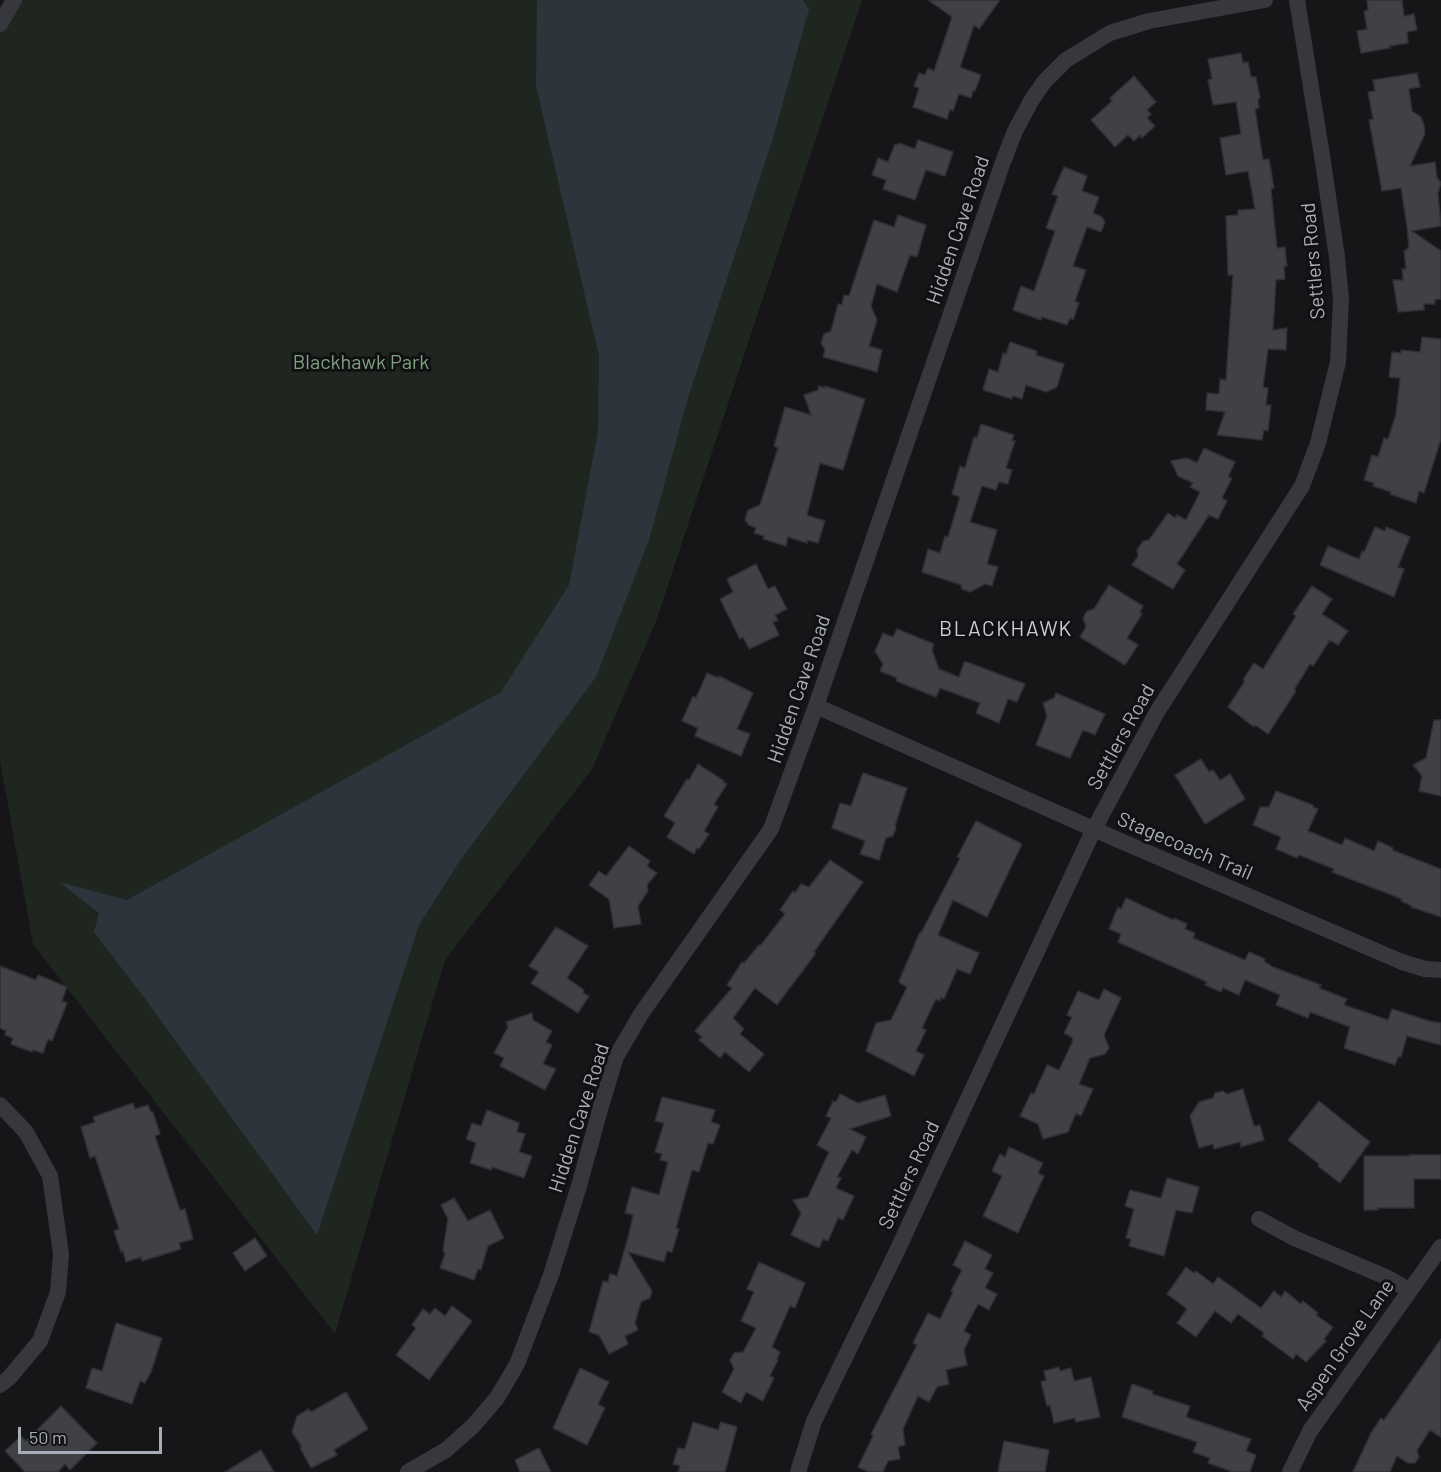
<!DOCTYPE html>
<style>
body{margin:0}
#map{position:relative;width:1441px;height:1472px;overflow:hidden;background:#161618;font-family:Barlow,sans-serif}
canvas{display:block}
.scale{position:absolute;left:18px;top:1427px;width:144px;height:27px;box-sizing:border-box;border:3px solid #a8adb8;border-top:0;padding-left:8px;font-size:18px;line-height:21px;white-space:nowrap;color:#a8adb8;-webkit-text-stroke:4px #111113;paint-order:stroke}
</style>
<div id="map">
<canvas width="1441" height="1472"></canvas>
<div class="scale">50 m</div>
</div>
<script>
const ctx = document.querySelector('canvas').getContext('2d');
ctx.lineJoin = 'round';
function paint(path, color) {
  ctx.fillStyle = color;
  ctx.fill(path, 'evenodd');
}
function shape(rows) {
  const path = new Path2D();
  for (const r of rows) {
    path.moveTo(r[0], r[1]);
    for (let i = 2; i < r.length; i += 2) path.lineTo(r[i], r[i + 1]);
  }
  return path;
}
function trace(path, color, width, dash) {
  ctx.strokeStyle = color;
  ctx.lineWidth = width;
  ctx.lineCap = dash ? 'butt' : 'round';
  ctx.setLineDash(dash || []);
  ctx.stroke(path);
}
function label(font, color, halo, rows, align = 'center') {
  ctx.font = font + ' Barlow,sans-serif';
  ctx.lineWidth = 6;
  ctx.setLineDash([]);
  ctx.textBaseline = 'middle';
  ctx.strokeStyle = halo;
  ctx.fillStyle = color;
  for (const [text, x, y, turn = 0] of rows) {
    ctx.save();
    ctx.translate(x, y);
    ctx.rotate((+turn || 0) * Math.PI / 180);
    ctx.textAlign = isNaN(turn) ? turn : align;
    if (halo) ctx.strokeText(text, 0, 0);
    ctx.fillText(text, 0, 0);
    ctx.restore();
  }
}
paint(shape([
 [14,0,862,0,655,624,592,769,445,960,335,1334,33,944,0,761,0,24]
]), '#1e261f');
paint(shape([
 [537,0,803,0,809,9,773,138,687,401,649,540,596,677,459,862,419,925,317,1235,140,992,94,932,99,913,59,882,127,900,501,692,569,585,598,432,599,356,536,86]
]), '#2c353c');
const building = shape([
 [928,0,1000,0,979,29,974,25,960,67,981,75,975,91,973,91,971,98,959,94,953,111,950,109,947,119,913,107,919,88,914,86,919,73,925,75,928,68,934,71,952,17,928,0],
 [1367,0,1402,0,1404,16,1414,14,1417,30,1407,32,1408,43,1390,46,1390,48,1361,53,1357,31,1367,29,1364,11,1368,10,1367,0],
 [1241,53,1243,63,1248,62,1251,77,1256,77,1260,98,1258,99,1259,108,1255,109,1263,160,1269,159,1274,188,1271,189,1277,248,1285,247,1287,266,1284,266,1285,279,1276,280,1273,330,1287,328,1286,350,1268,349,1263,387,1268,388,1266,405,1271,405,1268,431,1264,430,1262,440,1217,435,1225,412,1206,410,1207,393,1219,394,1220,379,1226,380,1233,275,1228,275,1226,216,1238,215,1238,210,1255,209,1248,171,1226,175,1220,138,1241,134,1236,102,1213,105,1208,80,1212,79,1208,59,1241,53],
 [1417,73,1420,87,1409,89,1412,111,1421,117,1424,125,1425,134,1410,166,1435,162,1437,177,1441,183,1438,193,1441,226,1412,231,1441,251,1441,299,1435,300,1435,304,1424,304,1424,310,1398,312,1393,280,1403,280,1402,269,1406,269,1404,251,1409,248,1407,227,1401,188,1382,191,1369,120,1373,119,1368,92,1375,91,1373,80,1417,73],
 [1134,76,1156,102,1147,110,1151,114,1147,118,1155,126,1142,138,1140,135,1134,141,1128,135,1115,147,1091,120,1112,101,1110,98,1134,76],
 [918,140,953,152,945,176,926,170,915,200,883,189,886,180,872,175,878,158,888,162,895,144,898,145,899,143,915,149,918,140],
 [1064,167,1087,176,1082,191,1099,197,1093,213,1102,217,1105,222,1101,232,1087,227,1073,266,1086,270,1075,301,1079,303,1073,320,1070,318,1067,325,1042,317,1041,320,1013,310,1021,286,1034,291,1055,231,1046,228,1058,196,1052,194,1064,167],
 [898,215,926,225,917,257,910,255,897,292,877,284,871,306,877,320,869,346,882,350,877,372,823,357,825,350,821,343,824,334,831,331,838,304,842,305,844,295,849,296,874,220,894,227,898,215],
 [1422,337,1441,339,1441,439,1424,493,1419,491,1416,503,1390,494,1391,492,1373,486,1374,483,1364,480,1372,455,1378,457,1384,438,1388,439,1396,414,1400,378,1389,377,1392,352,1401,353,1401,350,1420,352,1422,337],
 [1010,342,1037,351,1036,355,1064,364,1057,387,1046,392,1026,385,1022,399,1013,396,1012,399,983,390,989,369,998,372,1003,353,1006,354,1010,342],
 [819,386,825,388,825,386,865,399,843,470,820,463,807,515,825,521,818,543,807,540,807,543,788,537,786,546,763,539,764,536,754,533,756,528,749,525,745,520,748,510,760,505,778,448,774,446,785,407,811,415,804,395,818,390,819,386],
 [981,424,1014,435,1012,441,1015,441,1006,468,1012,470,1008,484,999,482,996,490,982,486,970,522,997,530,987,564,998,567,992,586,985,584,970,592,962,589,961,585,922,572,928,549,940,553,945,536,948,537,960,497,952,494,960,466,965,468,974,437,977,438,981,424],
 [1204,448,1235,462,1228,477,1232,478,1222,498,1227,501,1218,519,1209,515,1177,564,1185,570,1173,589,1132,565,1138,556,1137,550,1143,541,1149,540,1168,513,1175,518,1177,515,1186,520,1200,492,1190,487,1193,483,1178,476,1171,461,1187,458,1197,463,1204,448],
 [1375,527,1385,531,1386,527,1410,537,1398,567,1404,569,1394,597,1320,565,1328,546,1359,559,1362,551,1364,552,1375,527],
 [756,564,768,589,775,586,787,609,775,615,778,620,773,622,779,635,749,649,743,637,740,639,720,599,733,592,727,579,756,564],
 [1109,585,1143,606,1140,612,1142,614,1127,638,1138,645,1125,665,1080,637,1086,627,1083,618,1087,611,1094,609,1109,585],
 [1312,586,1332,599,1322,614,1348,631,1338,645,1330,640,1313,666,1310,664,1294,690,1296,691,1268,734,1255,725,1254,727,1228,707,1245,681,1243,680,1254,663,1263,669,1296,616,1293,614,1312,586],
 [897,629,934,644,932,650,939,669,959,677,964,662,967,662,1025,684,1017,702,1008,699,999,723,976,713,980,703,940,688,936,697,896,681,897,678,880,671,883,664,875,651,883,633,893,637,897,629],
 [707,673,719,678,719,676,753,693,737,729,750,734,741,756,695,736,698,728,682,721,693,696,696,698,707,673],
 [1056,693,1105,714,1095,735,1083,730,1070,758,1036,745,1047,716,1043,703,1054,698,1056,693],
 [1434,720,1441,720,1441,796,1419,791,1422,776,1413,765,1426,758,1434,720],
 [1201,759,1209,772,1213,770,1220,780,1230,774,1245,799,1205,824,1175,775,1201,759],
 [698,764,724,781,723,782,727,784,714,804,718,807,704,831,709,834,699,849,697,848,694,854,667,837,675,823,664,816,687,779,689,780,698,764],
 [863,773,907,788,895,826,896,828,893,836,886,838,879,860,860,854,865,841,832,828,840,803,851,806,863,773],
 [1276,791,1313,805,1313,807,1318,809,1308,831,1342,845,1345,838,1374,851,1378,841,1393,848,1392,850,1441,869,1441,917,1411,907,1412,906,1401,901,1402,899,1332,872,1334,869,1299,855,1297,858,1276,849,1281,837,1253,825,1260,807,1269,807,1276,791],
 [976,821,1022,844,987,917,953,900,938,935,979,953,970,974,957,969,944,999,941,997,940,1001,936,999,922,1028,926,1030,916,1051,924,1055,914,1076,866,1051,876,1023,891,1020,907,987,900,983,899,981,920,932,921,933,960,858,957,857,976,821],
 [629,846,650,861,647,866,657,873,647,885,648,891,638,906,641,924,614,928,609,899,589,885,599,871,606,876,629,846],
 [830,860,863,882,814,952,816,953,777,1005,755,988,733,1018,744,1029,740,1034,764,1054,749,1072,725,1052,720,1058,699,1040,702,1037,695,1031,732,988,727,985,742,962,744,963,759,945,760,946,785,914,780,910,793,891,795,893,801,884,809,887,830,860],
 [1126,898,1173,920,1174,918,1187,924,1185,929,1195,933,1193,938,1245,960,1249,952,1265,959,1264,961,1273,967,1321,985,1319,988,1347,999,1344,1005,1388,1020,1392,1009,1429,1021,1441,1023,1441,1045,1407,1036,1401,1057,1398,1057,1395,1065,1344,1048,1350,1027,1310,1012,1308,1018,1276,1005,1280,995,1245,980,1239,995,1223,988,1221,992,1205,985,1207,982,1118,942,1121,934,1109,929,1118,907,1121,909,1126,898],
 [556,927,588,946,567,978,584,990,583,993,589,996,578,1013,531,983,539,972,529,966,556,927],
 [0,966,36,980,38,975,67,987,62,1001,67,1003,52,1041,48,1039,43,1053,33,1050,32,1052,11,1044,13,1038,5,1035,6,1031,0,1028,0,966],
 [1104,989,1121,998,1104,1035,1109,1048,1105,1054,1090,1058,1079,1084,1093,1089,1081,1116,1076,1113,1068,1132,1043,1139,1038,1124,1020,1116,1031,1093,1034,1094,1047,1065,1059,1070,1072,1043,1073,1038,1064,1033,1072,1017,1067,1015,1078,991,1099,1000,1104,989],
 [532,1013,533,1020,552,1031,546,1042,552,1045,543,1064,556,1069,545,1090,500,1066,504,1058,494,1053,508,1027,506,1022,532,1013],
 [1243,1089,1254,1126,1260,1125,1264,1140,1241,1147,1240,1142,1214,1149,1213,1144,1199,1148,1190,1116,1199,1102,1213,1098,1215,1093,1223,1091,1227,1094,1243,1089],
 [840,1094,858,1103,885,1095,891,1116,850,1129,866,1137,858,1154,852,1150,837,1177,841,1178,836,1188,854,1196,843,1220,838,1218,828,1241,823,1239,819,1248,791,1235,801,1213,793,1200,808,1197,829,1152,817,1145,831,1118,826,1116,833,1101,836,1102,840,1094],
 [662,1097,715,1110,711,1122,720,1125,713,1144,708,1143,699,1172,692,1170,676,1228,679,1229,672,1252,667,1251,664,1262,628,1252,652,1291,650,1298,641,1302,635,1323,638,1330,625,1336,628,1344,609,1354,599,1335,589,1332,603,1281,608,1282,610,1274,617,1276,629,1234,633,1215,625,1213,632,1187,659,1195,668,1162,660,1160,662,1154,655,1152,664,1123,655,1121,662,1097],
 [1319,1101,1370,1142,1340,1183,1318,1166,1319,1164,1288,1140,1319,1101],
 [133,1103,135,1109,148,1105,151,1112,153,1112,160,1134,155,1136,180,1210,185,1209,193,1239,179,1243,181,1249,142,1261,141,1257,126,1262,123,1251,121,1252,114,1231,119,1229,95,1156,90,1158,81,1127,95,1122,93,1117,133,1103],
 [487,1110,519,1123,517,1132,525,1134,519,1152,532,1156,524,1178,492,1167,491,1170,470,1163,476,1143,466,1139,472,1123,481,1126,487,1110],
 [1009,1147,1043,1163,1038,1173,1044,1176,1018,1233,983,1216,1002,1176,992,1171,1000,1154,1005,1157,1009,1147],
 [1409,1155,1441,1155,1441,1179,1414,1179,1414,1208,1378,1208,1378,1210,1364,1210,1364,1156,1409,1156,1409,1155],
 [1167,1178,1199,1187,1192,1213,1176,1210,1164,1256,1129,1246,1131,1239,1126,1238,1134,1209,1125,1206,1130,1190,1161,1198,1167,1178],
 [454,1198,468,1221,490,1210,504,1238,488,1246,481,1270,478,1269,474,1280,440,1268,445,1254,443,1250,448,1219,441,1205,454,1198],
 [255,1238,267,1256,245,1271,233,1253,255,1238],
 [965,1241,992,1255,985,1269,993,1273,985,1288,997,1294,989,1310,978,1304,964,1331,971,1335,964,1350,967,1365,946,1370,949,1384,937,1387,929,1402,918,1396,903,1429,905,1445,898,1447,900,1459,888,1461,883,1472,869,1472,858,1467,873,1436,871,1434,917,1345,913,1343,928,1313,940,1319,953,1292,951,1291,962,1270,953,1265,965,1241],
 [759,1262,805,1283,795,1308,790,1306,772,1347,780,1352,777,1359,778,1360,770,1376,774,1378,763,1401,746,1392,741,1403,722,1392,734,1369,730,1360,734,1353,743,1352,756,1328,741,1321,754,1292,747,1289,759,1262],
 [1186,1267,1194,1273,1196,1271,1213,1284,1218,1277,1261,1308,1274,1291,1281,1297,1285,1291,1301,1304,1303,1301,1318,1313,1316,1315,1333,1327,1324,1339,1326,1341,1306,1362,1296,1354,1293,1359,1262,1336,1264,1333,1238,1314,1231,1323,1215,1311,1196,1337,1177,1323,1187,1309,1167,1294,1186,1267],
 [452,1306,472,1321,429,1380,396,1355,416,1328,412,1325,423,1309,430,1314,435,1308,445,1316,452,1306],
 [116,1323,162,1338,151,1372,145,1383,140,1381,132,1404,86,1388,92,1368,102,1371,116,1323],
 [1441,1339,1441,1437,1430,1430,1417,1450,1419,1457,1415,1463,1408,1463,1397,1456,1390,1472,1353,1472,1371,1433,1381,1418,1384,1420,1441,1339],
 [1059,1367,1060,1371,1071,1368,1074,1381,1091,1377,1100,1417,1076,1422,1075,1418,1054,1423,1050,1405,1047,1406,1041,1382,1046,1380,1044,1371,1059,1367],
 [580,1368,609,1382,598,1404,605,1408,587,1445,553,1428,580,1368],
 [1132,1384,1153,1391,1152,1394,1190,1406,1186,1417,1251,1439,1246,1451,1256,1455,1250,1472,1233,1472,1208,1463,1210,1458,1193,1452,1197,1442,1122,1417,1132,1384],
 [346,1392,368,1429,334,1450,337,1455,311,1468,300,1448,302,1447,292,1432,297,1416,309,1409,311,1412,346,1392],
 [61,1406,97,1443,70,1470,65,1464,58,1472,25,1472,5,1451,21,1436,26,1441,61,1406],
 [693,1422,718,1430,721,1422,737,1427,725,1472,678,1472,680,1466,673,1464,678,1448,685,1449,693,1422],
 [1004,1441,1049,1450,1045,1472,998,1472,1004,1441],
 [539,1448,551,1472,520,1472,515,1460,539,1448],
 [261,1450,274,1472,225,1472,261,1450]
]);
paint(building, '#404145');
trace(building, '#303034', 1.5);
trace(shape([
 [0,24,14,0],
 [816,706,1116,839,1402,962,1425,969,1441,970],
 [0,1105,26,1132,50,1176,61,1254,58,1292,40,1341,9,1378,0,1385],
 [1259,1219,1294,1238,1386,1277,1409,1290],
 [408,1472,446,1450,473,1426,497,1398,517,1364,551,1275,579,1186,601,1106,616,1057,641,1014,771,829,816,706,1003,162,1015,131,1031,101,1044,82,1066,60,1110,33,1149,21,1265,0],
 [798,1472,814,1421,896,1253,1094,829,1157,712,1302,486,1318,443,1338,362,1341,299,1337,257,1323,162,1297,0],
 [1290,1472,1310,1431,1441,1247]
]), '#37383d', 16);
label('20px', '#a8adb8', '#111113', [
 ["Hidden Cave Road",958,230,-71],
 ["Settlers Road",1313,261,-95],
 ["Hidden Cave Road",799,689,-71],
 ["Settlers Road",1121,737,-61],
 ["Stagecoach Trail",1185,846,23],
 ["Hidden Cave Road",579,1118,-72],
 ["Settlers Road",909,1175,-65],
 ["Aspen Grove Lane",1345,1345,-55]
]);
label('20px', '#7fa381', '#111113', [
 ["Blackhawk Park",361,362]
]);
ctx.letterSpacing = '1.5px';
label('21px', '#c9ccd4', '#111113', [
 ["BLACKHAWK",1006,629]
]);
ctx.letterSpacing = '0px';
</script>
